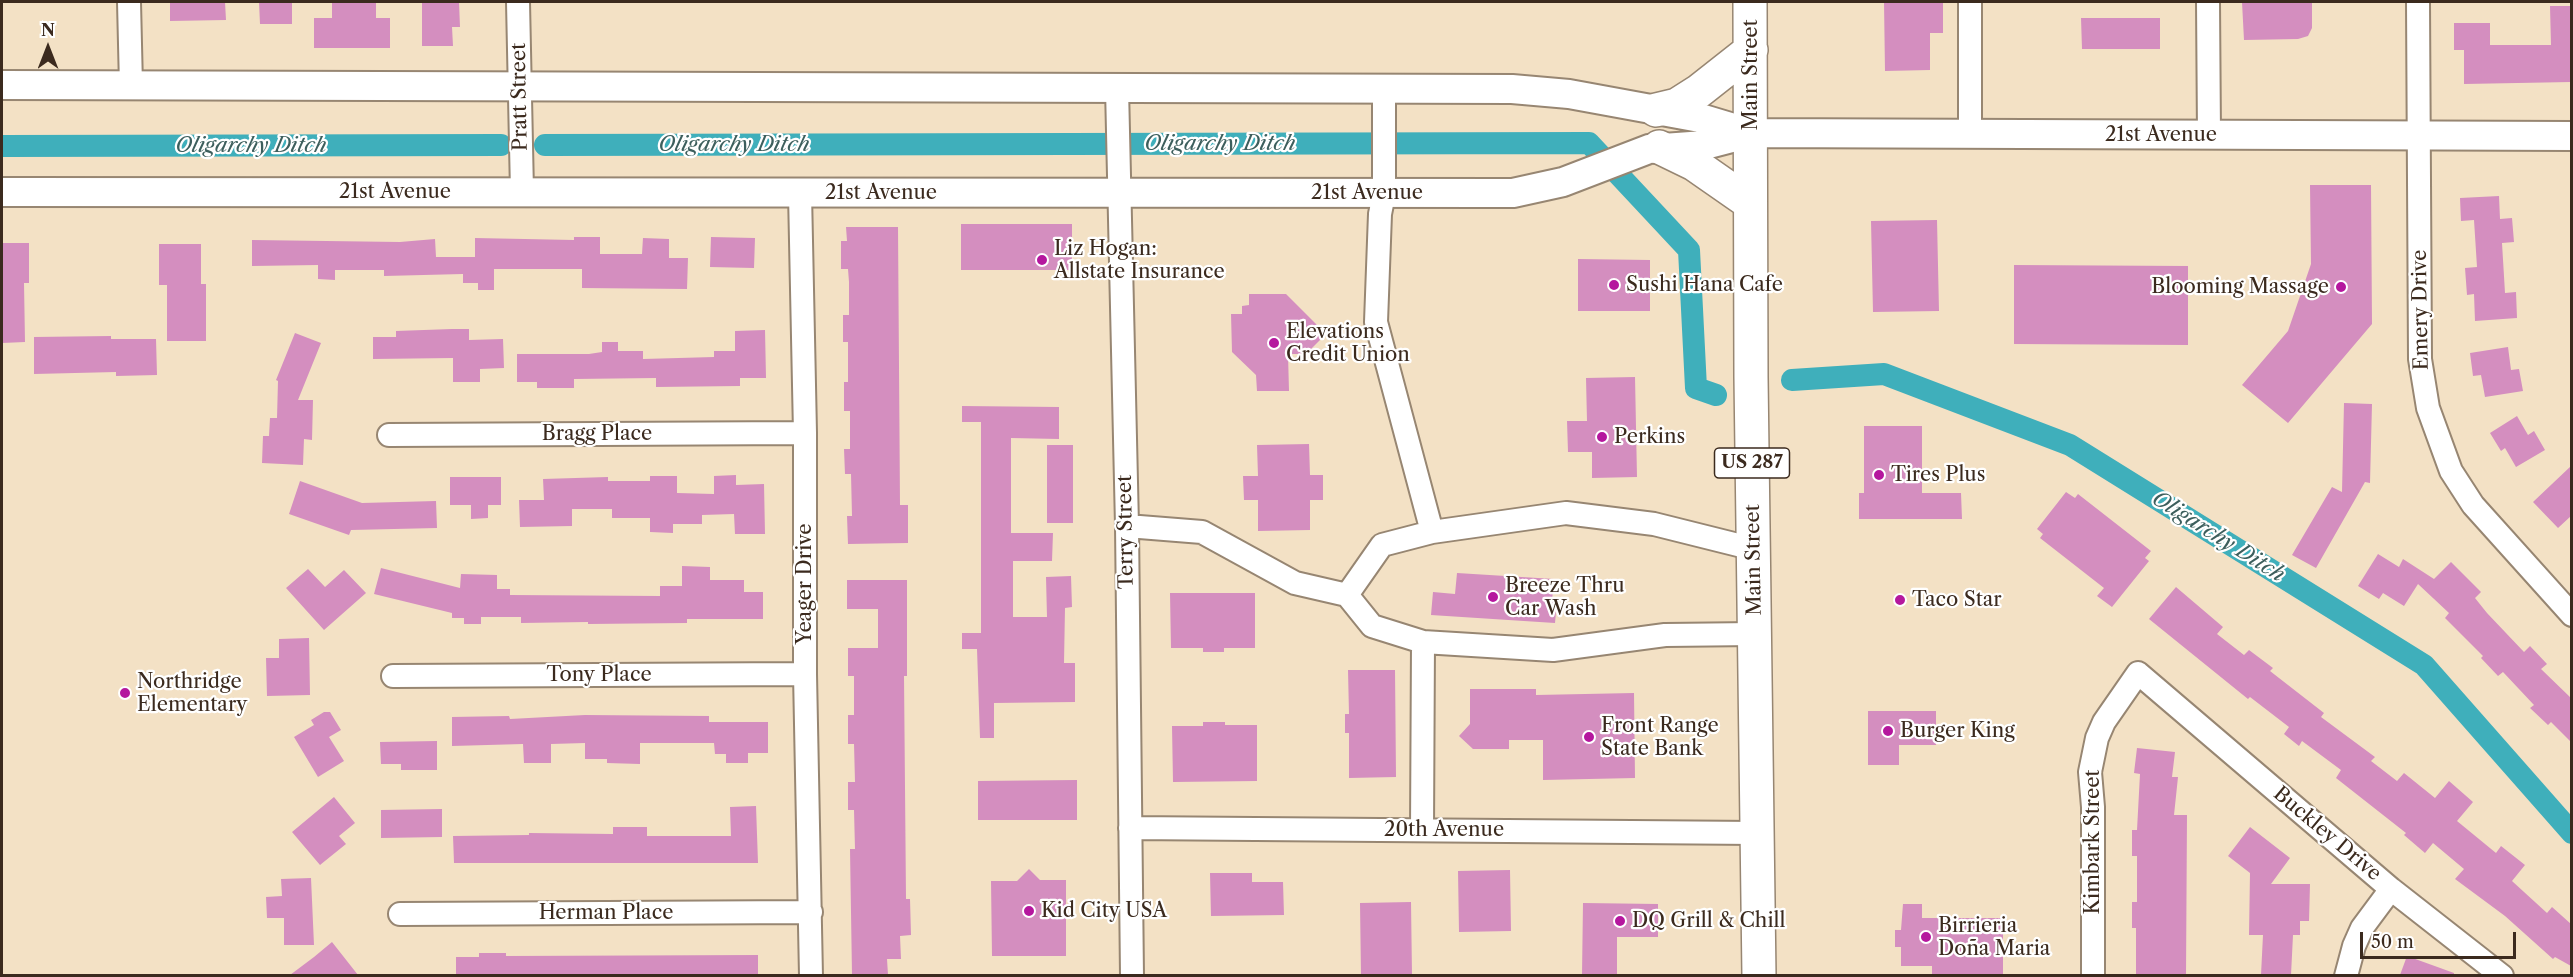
<!DOCTYPE html>
<meta charset="utf-8">
<style>
body{margin:0}
#map{position:relative;width:2573px;height:977px;overflow:hidden;background:#f3e1c5;font-family:"Libre Caslon Text",serif}
canvas{display:block}
.frame{position:absolute;inset:0;border:3px solid #3b2a1e;pointer-events:none}
.north{position:absolute;left:18px;top:18px;width:60px;height:60px;-webkit-text-stroke:4px #fff;paint-order:stroke;rotate:0deg;font-size:16px;font-weight:700;line-height:24px;text-align:center;color:#3b2a1e}
.north::after{content:'';display:block;margin:auto;width:21px;height:27px;background:#3b2a1e;clip-path:polygon(50% 0,100% 100%,50% 72%,0 100%)}
.scale{position:absolute;left:2360px;top:932px;width:156px;height:27px;box-sizing:border-box;border:3px solid #3b2a1e;border-top:0;padding-left:8px;font-size:18px;line-height:21px;white-space:nowrap;color:#3b2a1e;-webkit-text-stroke:4px #fff;paint-order:stroke}
</style>
<div id="map">
<canvas width="2573" height="977"></canvas>
<div class="frame"></div>
<div class="north">N</div>
<div class="scale">50 m</div>
</div>
<script>
const ctx = document.querySelector('canvas').getContext('2d');
ctx.lineJoin = 'round';
function shape(rows) {
  const path = new Path2D();
  for (const r of rows) {
    path.moveTo(r[0], r[1]);
    for (let i = 2; i < r.length; i += 2) path.lineTo(r[i], r[i + 1]);
  }
  return path;
}
function trace(path, color, width, dash) {
  ctx.strokeStyle = color;
  ctx.lineWidth = width;
  ctx.lineCap = dash ? 'butt' : 'round';
  ctx.setLineDash(dash || []);
  ctx.stroke(path);
}
function paint(path, color) {
  ctx.fillStyle = color;
  ctx.fill(path, 'evenodd');
}
function label(font, color, halo, rows, align = 'center') {
  ctx.font = font + ' "Libre Caslon Text",serif';
  ctx.lineWidth = 4.5;
  ctx.setLineDash([]);
  ctx.textBaseline = 'middle';
  ctx.strokeStyle = halo;
  ctx.fillStyle = color;
  for (const [text, x, y, turn = 0] of rows) {
    ctx.save();
    ctx.translate(x, y);
    ctx.rotate((+turn || 0) * Math.PI / 180);
    ctx.textAlign = isNaN(turn) ? turn : align;
    if (halo) ctx.strokeText(text, 0, 0);
    ctx.fillText(text, 0, 0);
    ctx.restore();
  }
}
trace(shape([
 [545,145,1589,143,1689,250,1696,388,1716,395],
 [2,146,501,145],
 [1792,380,1884,374,2070,445,2424,665,2572,833]
]), '#3fafbb', 22);
paint(shape([
 [170,2,225,2,226,20,170,21],
 [259,2,292,2,292,24,260,24],
 [332,2,376,2,376,18,390,18,390,48,314,48,314,18,332,18],
 [422,2,459,2,460,27,452,27,453,46,422,46],
 [1884,2,1943,2,1943,33,1930,33,1930,70,1885,71],
 [2242,2,2312,2,2312,28,2308,36,2298,39,2244,40],
 [2550,6,2571,6,2571,82,2464,84,2464,50,2454,50,2454,23,2490,23,2490,45,2551,45],
 [2081,18,2160,18,2160,49,2082,49],
 [2310,185,2371,185,2372,324,2288,423,2242,385,2288,331,2311,264],
 [2499,196,2500,219,2512,218,2514,242,2502,243,2505,293,2516,292,2517,318,2475,321,2474,294,2467,295,2465,268,2477,267,2474,220,2461,221,2460,198],
 [1937,220,1939,311,1873,312,1871,221],
 [961,224,1072,224,1072,270,961,270],
 [846,227,898,227,900,505,908,505,908,543,848,544,847,516,852,516,851,474,845,474,844,449,850,449,850,411,844,411,844,382,848,382,848,342,843,342,843,315,849,315,849,282,848,269,841,269,841,241,847,241],
 [574,237,600,237,600,254,642,254,643,238,669,239,669,258,688,258,687,289,582,288,582,269,494,269,494,290,478,290,478,283,463,283,463,274,384,276,384,270,335,270,335,280,318,279,318,265,252,266,252,240,400,242,435,239,436,257,475,257,475,238,574,240],
 [711,237,755,238,754,268,710,267],
 [2,243,29,243,29,283,24,283,25,342,2,343],
 [159,244,201,244,201,284,206,284,206,341,167,341,167,285,159,285],
 [1578,259,1650,260,1650,311,1578,311],
 [2014,265,2188,266,2188,345,2014,344],
 [1249,294,1286,294,1326,334,1306,354,1288,354,1289,391,1257,391,1256,375,1232,352,1231,314,1242,314,1242,306,1249,305],
 [452,329,469,329,469,340,503,339,504,368,480,369,480,382,453,382,453,358,373,359,373,337,396,337,396,331],
 [765,330,766,378,740,378,740,386,656,387,656,378,574,379,574,388,537,388,537,382,517,382,517,354,589,354,602,352,602,342,618,342,618,351,643,351,643,359,714,357,714,351,735,351,735,331],
 [295,333,321,343,298,400,313,400,312,440,304,439,303,465,262,463,263,436,269,436,270,418,277,418,278,381,276,380],
 [111,336,111,339,156,339,157,375,116,376,116,372,34,374,34,337],
 [2508,347,2511,370,2519,369,2523,391,2485,397,2481,375,2473,376,2470,353],
 [1635,377,1637,477,1592,478,1592,452,1568,452,1567,421,1587,421,1586,378],
 [2344,403,2372,404,2370,483,2365,482,2316,568,2292,555,2332,487,2342,492],
 [962,406,1059,407,1059,439,1011,438,1011,533,1053,533,1052,561,1013,561,1013,617,1047,617,1046,577,1071,576,1072,607,1065,608,1064,663,1075,663,1075,702,994,703,994,738,980,738,977,649,962,649,962,633,981,633,981,422,962,422],
 [2517,416,2528,435,2534,431,2545,450,2516,467,2505,448,2501,451,2490,433],
 [1864,426,1922,426,1922,493,1961,493,1962,519,1859,519,1859,493,1864,493],
 [1309,444,1310,475,1323,475,1323,500,1310,500,1310,530,1258,531,1258,500,1244,500,1243,476,1258,476,1257,445],
 [1047,445,1073,445,1073,523,1047,523],
 [2571,466,2571,516,2558,528,2533,502],
 [736,475,736,485,764,484,765,534,735,534,734,514,702,515,702,524,673,524,673,533,650,532,650,518,612,518,612,509,572,509,572,526,520,527,519,500,544,500,543,479,608,477,608,481,650,481,650,476,677,476,677,493,714,494,714,476],
 [450,477,501,477,501,505,488,505,488,518,471,519,471,505,450,505],
 [300,481,362,503,436,501,437,528,351,530,349,535,289,514],
 [2066,492,2075,498,2078,494,2151,551,2145,558,2149,561,2112,607,2097,596,2104,588,2040,538,2043,534,2037,529],
 [2378,554,2399,567,2403,559,2434,579,2451,562,2481,592,2475,598,2487,613,2524,652,2530,646,2547,664,2541,669,2571,698,2571,742,2551,722,2548,725,2530,708,2534,705,2503,672,2498,676,2481,658,2483,656,2445,618,2449,613,2418,584,2404,606,2383,593,2379,599,2358,586],
 [682,566,710,567,710,580,744,580,744,592,763,592,763,619,687,619,687,623,588,624,588,622,521,623,521,617,481,617,481,624,464,624,464,618,452,618,452,613,374,594,381,568,460,588,461,574,497,575,497,589,510,589,510,595,660,596,660,586,682,586],
 [308,569,325,587,344,570,366,593,324,630,286,588],
 [1457,573,1554,579,1552,601,1557,601,1555,623,1431,615,1433,592,1455,594],
 [847,580,907,580,907,676,904,676,906,899,910,899,911,935,900,936,901,959,887,959,888,975,852,975,850,849,855,849,854,810,848,810,848,782,855,782,854,744,848,744,848,715,854,715,854,676,848,676,848,648,878,648,878,609,847,609],
 [2176,587,2223,627,2217,634,2244,655,2249,650,2273,668,2270,671,2324,713,2321,717,2375,757,2371,761,2397,781,2404,773,2435,798,2449,781,2473,802,2457,821,2496,853,2501,846,2525,865,2512,881,2547,913,2552,907,2571,924,2571,966,2555,957,2553,959,2505,916,2455,879,2464,869,2433,843,2425,853,2404,835,2406,833,2336,778,2341,770,2302,741,2299,746,2284,734,2289,727,2250,697,2248,699,2149,619],
 [1170,593,1255,593,1255,648,1224,648,1224,652,1203,652,1203,648,1171,648],
 [309,638,310,695,267,696,266,658,279,658,279,639],
 [1348,670,1395,670,1396,777,1349,778,1349,733,1345,733,1345,714,1349,714],
 [1470,689,1536,689,1536,695,1634,693,1635,778,1543,780,1543,740,1509,740,1509,749,1473,749,1459,736,1470,724],
 [1868,711,1936,711,1936,745,1899,745,1899,765,1868,765],
 [324,712,330,712,341,730,329,737,344,761,318,777,294,737,314,725,311,720],
 [585,715,709,716,709,722,768,722,768,753,748,753,748,763,726,763,726,754,715,754,714,743,640,743,640,764,607,763,607,759,585,759,585,743,551,744,551,763,524,763,523,744,452,746,452,717,509,716,510,719],
 [1203,722,1225,722,1225,725,1257,725,1257,781,1173,782,1172,726,1203,726],
 [437,741,437,770,401,770,401,764,381,764,380,742],
 [2137,748,2175,752,2172,777,2178,777,2174,815,2187,815,2186,975,2136,975,2136,928,2132,928,2132,902,2137,902,2137,856,2132,856,2132,830,2137,830,2140,774,2134,773],
 [1077,780,1077,820,978,820,978,781],
 [334,797,355,823,339,836,346,844,320,865,292,832],
 [756,806,758,863,454,863,453,836,529,835,529,833,613,834,613,827,647,827,647,836,731,836,730,807],
 [442,809,442,837,381,838,381,810],
 [2250,827,2290,858,2271,884,2310,884,2309,921,2300,921,2300,935,2293,935,2291,975,2261,975,2263,935,2249,935,2250,873,2228,856],
 [1029,869,1040,880,1066,880,1066,956,992,956,991,881,1017,881],
 [1510,870,1511,931,1459,932,1458,871],
 [1210,873,1252,873,1252,882,1283,882,1284,915,1211,916],
 [311,878,314,945,284,945,284,918,267,918,266,897,282,896,281,879],
 [1411,902,1412,975,1361,975,1360,903],
 [1583,903,1658,904,1658,937,1617,937,1617,975,1582,975],
 [1903,904,1922,904,1922,918,2003,918,2003,975,1932,975,1932,966,1901,966,1901,947,1895,947,1895,930,1901,930],
 [332,942,358,975,290,975,314,957],
 [479,953,506,953,506,956,758,955,758,975,456,975,456,957,479,957],
 [2407,956,2454,973,2454,975,2400,975]
]), '#d48ebf');
const minor = shape([
 [129,2,131,86],
 [518,2,522,192],
 [1970,2,1970,134],
 [2208,2,2209,135],
 [2418,2,2420,359,2428,408,2451,471,2473,505,2572,615],
 [1117,88,1127,526,1132,976],
 [1384,88,1384,194,1380,214,1376,322,1432,532],
 [800,193,805,433,805,674,811,976],
 [389,435,805,433],
 [1127,526,1202,532,1295,583,1347,595,1372,626,1423,642,1553,650,1665,635,1755,634],
 [1347,595,1382,545,1432,532,1566,513,1654,524,1754,549],
 [393,676,805,674],
 [1130,828,1757,833],
 [1422,830,1423,642],
 [400,914,811,912],
 [2093,976,2093,807,2090,772,2097,738,2104,722,2138,673,2391,889,2502,976],
 [2346,976,2354,946,2362,928,2391,889]
]);
const tertiary = shape([
 [2,85,1512,89,1569,94,1700,118,1750,133],
 [2,192,1513,193,1563,182,1649,149,1705,145,1751,133,2572,136]
]);
const trunk = shape([
 [1750,2,1751,377,1759,976],
 [1656,110,1677,105,1699,91,1751,50],
 [1659,147,1694,164,1750,203]
]);
trace(minor, '#978672', 26);
trace(tertiary, '#978672', 32);
trace(trunk, '#978672', 36);
trace(minor, '#fff', 22);
trace(tertiary, '#fff', 28);
trace(trunk, '#fff', 33);
for (const [x, y, r, color] of [
 [1042,260,6,"#b5179e"],
 [1614,285,6,"#b5179e"],
 [2341,287,6,"#b5179e"],
 [1274,343,6,"#b5179e"],
 [1602,437,6,"#b5179e"],
 [1879,475,6,"#b5179e"],
 [1493,597,6,"#b5179e"],
 [1900,600,6,"#b5179e"],
 [125,693,6,"#b5179e"],
 [1888,731,6,"#b5179e"],
 [1589,737,6,"#b5179e"],
 [1029,911,6,"#b5179e"],
 [1620,921,6,"#b5179e"],
 [1926,937,6,"#b5179e"]
]) {
  const dot = new Path2D();
  dot.arc(x, y, r, 0, 2 * Math.PI);
  ctx.fillStyle = color;
  ctx.fill(dot);
  trace(dot, '#fff', 2);
}
for (const [x, y, w] of [
 [1752,463,75]
]) {
  const box = new Path2D();
  box.roundRect(x - w / 2, y - 15, w, 30, 4.5);
  ctx.fillStyle = '#fff';
  ctx.fill(box);
  trace(box, '#3b2a1e', 1.5);
}
label('bold 18px', '#3b2a1e', null, [
 ["US 287",1752,463]
]);
label('20px', '#3b2a1e', '#fff', [
 ["Main Street",1751,75,-90],
 ["Pratt Street",520,97,-91],
 ["21st Avenue",2161,135],
 ["21st Avenue",395,192],
 ["21st Avenue",881,193],
 ["21st Avenue",1367,193],
 ["Emery Drive",2421,310,-91],
 ["Bragg Place",597,434],
 ["Terry Street",1126,532,-91],
 ["Main Street",1754,560,-91],
 ["Yeager Drive",805,584,-90],
 ["Tony Place",599,675],
 ["20th Avenue",1444,830],
 ["Buckley Drive",2327,834,40],
 ["Kimbark Street",2093,842,-90],
 ["Herman Place",606,913]
]);
label('20px', '#3b2a1e', '#fff', [
 ["Liz Hogan:",1054,249],
 ["Allstate Insurance",1054,272],
 ["Sushi Hana Cafe",1626,285],
 ["Blooming Massage",2329,287,"right"],
 ["Elevations",1286,332],
 ["Credit Union",1286,355],
 ["Perkins",1614,437],
 ["Tires Plus",1891,475],
 ["Breeze Thru",1505,586],
 ["Car Wash",1505,609],
 ["Taco Star",1912,600],
 ["Northridge",137,682],
 ["Elementary",137,705],
 ["Front Range",1601,726],
 ["State Bank",1601,749],
 ["Burger King",1900,731],
 ["Kid City USA",1041,911],
 ["DQ Grill & Chill",1632,921],
 ["Birrieria",1938,926],
 ["Doña Maria",1938,949]
], 'left');
label('italic 21px', '#3d5f5d', '#fff', [
 ["Oligarchy Ditch",1220,144],
 ["Oligarchy Ditch",734,145],
 ["Oligarchy Ditch",251,146],
 ["Oligarchy Ditch",2218,537,32]
]);
</script>
